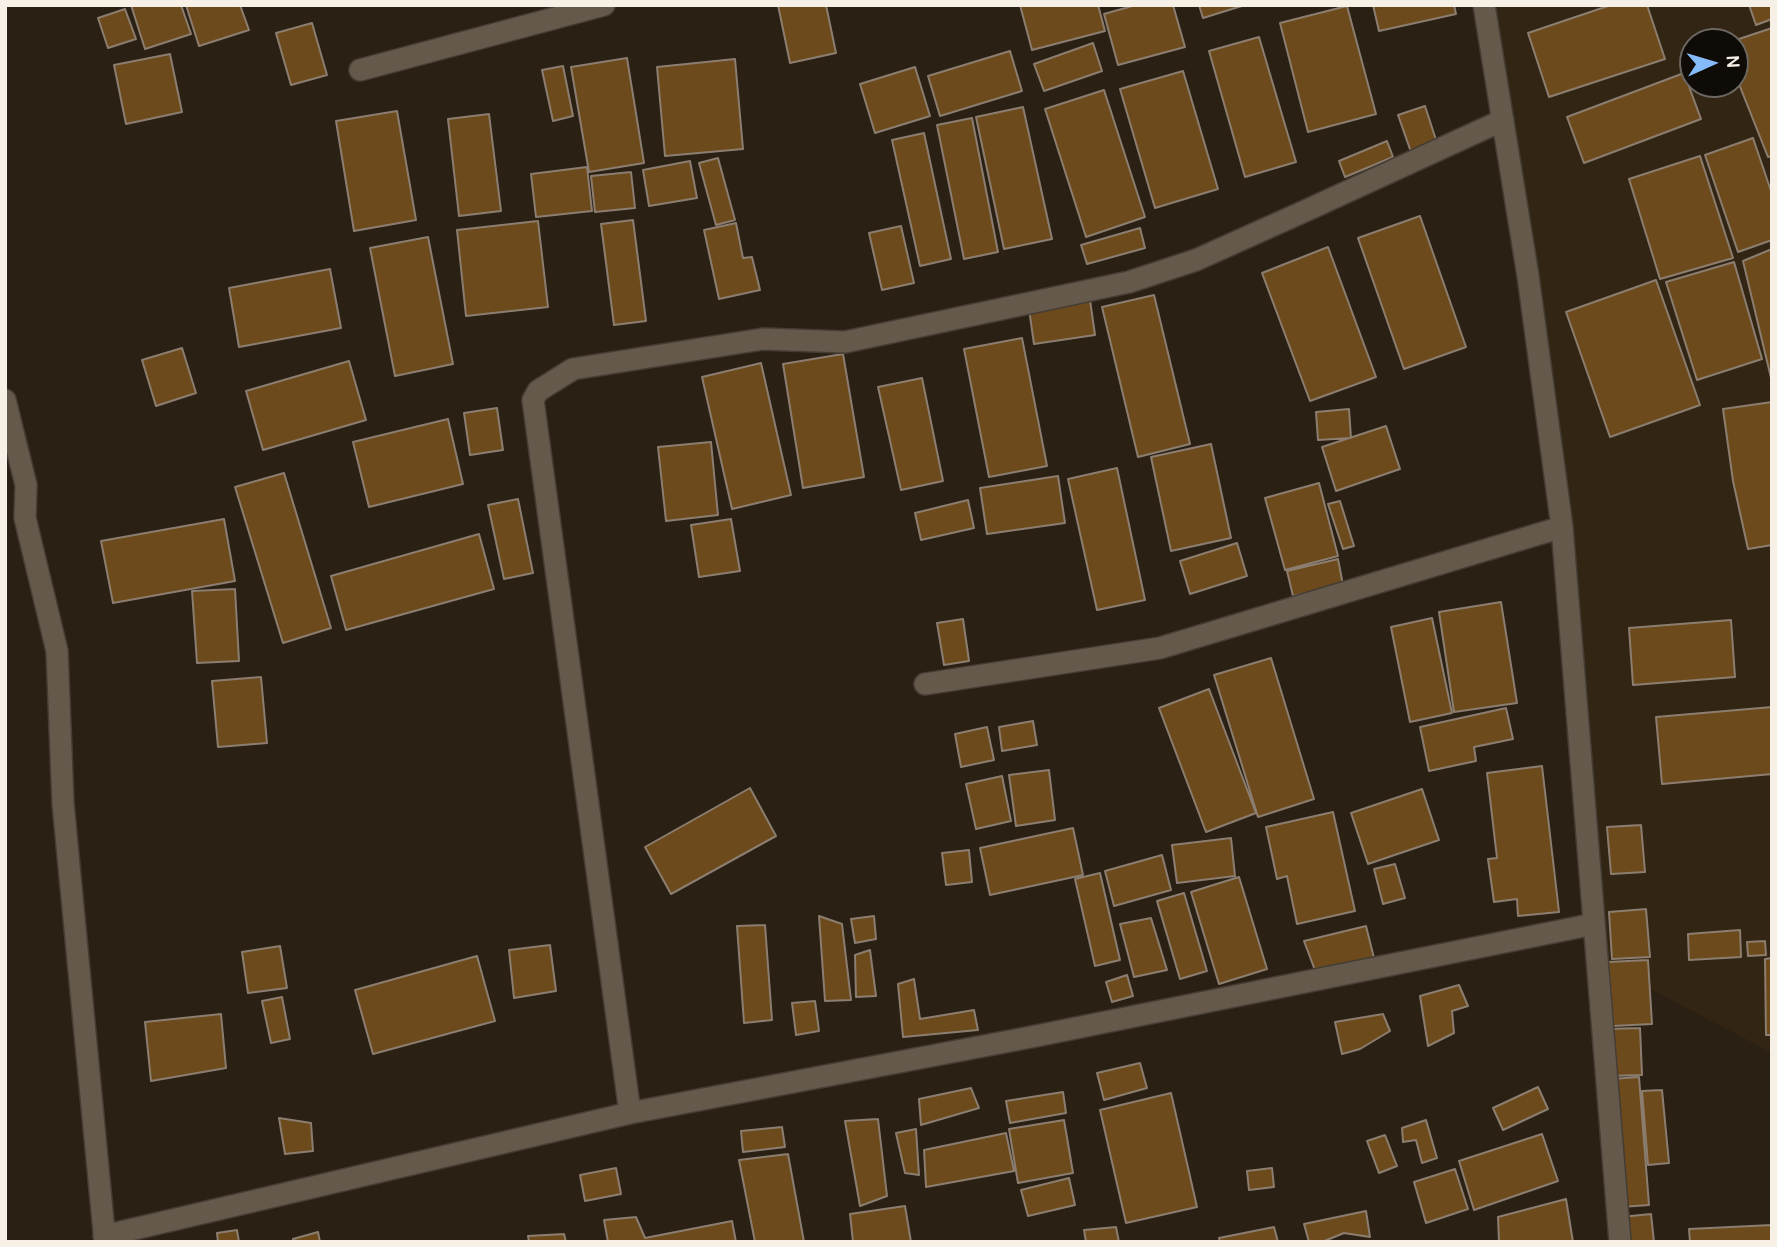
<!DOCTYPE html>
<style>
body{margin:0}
#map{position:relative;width:1777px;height:1247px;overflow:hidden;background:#2a2014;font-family:Karla,sans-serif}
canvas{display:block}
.frame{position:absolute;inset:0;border:7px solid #f7f0e7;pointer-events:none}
.north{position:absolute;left:1679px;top:28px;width:70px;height:70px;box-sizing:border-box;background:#0f0b06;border:2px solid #6c6760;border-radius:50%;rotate:86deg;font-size:19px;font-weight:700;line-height:28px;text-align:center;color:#f7f0e7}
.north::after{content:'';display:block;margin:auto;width:24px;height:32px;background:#86bbfb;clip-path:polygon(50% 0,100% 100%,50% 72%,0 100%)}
</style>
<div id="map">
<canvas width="1777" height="1247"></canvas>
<div class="frame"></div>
<div class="north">N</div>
</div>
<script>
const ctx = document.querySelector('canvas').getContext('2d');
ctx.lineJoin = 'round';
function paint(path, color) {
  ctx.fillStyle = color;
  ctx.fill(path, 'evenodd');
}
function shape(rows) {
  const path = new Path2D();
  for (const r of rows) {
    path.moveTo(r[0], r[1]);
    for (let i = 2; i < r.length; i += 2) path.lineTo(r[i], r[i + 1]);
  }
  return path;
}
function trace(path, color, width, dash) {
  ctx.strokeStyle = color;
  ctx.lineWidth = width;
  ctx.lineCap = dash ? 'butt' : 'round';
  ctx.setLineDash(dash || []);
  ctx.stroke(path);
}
paint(shape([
 [1482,5,1772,5,1772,1053,1596,960,1558,462],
 [1693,42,1735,42,1735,84,1693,84]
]), '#332513');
const building = shape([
 [131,5,181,5,191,34,145,49,131,5],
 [186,5,240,5,249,30,199,46,186,5],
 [778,5,826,5,836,53,790,63,778,5],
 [1020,5,1098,5,1105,31,1032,50,1020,5],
 [1136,5,1173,5,1185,47,1118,65,1104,14,1136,5],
 [1199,5,1245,5,1203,18,1199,5],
 [1373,5,1454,5,1456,14,1379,31,1373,5],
 [1611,5,1647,5,1665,59,1549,97,1528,33,1611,5],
 [1749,5,1772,5,1772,19,1756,25,1749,5],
 [1347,6,1376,114,1308,132,1280,23,1347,6],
 [125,9,136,39,108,48,98,18,125,9],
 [312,23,327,75,291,85,276,33,312,23],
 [1772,28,1772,156,1768,157,1735,74,1735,42,1730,42,1772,28],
 [1259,37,1296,162,1245,177,1209,51,1259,37],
 [1093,43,1102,71,1044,91,1034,64,1093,43],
 [1010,51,1022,91,940,116,928,76,1010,51],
 [170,54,182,112,126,124,114,65,170,54],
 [627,58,644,163,589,172,571,67,627,58],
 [735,59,743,149,665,156,657,67,735,59],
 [563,66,573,116,553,121,542,70,563,66],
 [915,67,930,116,875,133,860,84,915,67],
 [1183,71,1218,189,1155,208,1120,89,1183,71],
 [1684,73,1701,119,1584,163,1567,117,1684,73],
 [1104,90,1145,217,1086,237,1045,109,1104,90],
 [1425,106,1437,143,1411,152,1398,115,1425,106],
 [1023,107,1052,239,1004,249,976,117,1023,107],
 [397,111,416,220,354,231,336,121,397,111],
 [489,114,501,211,459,216,448,119,489,114],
 [972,118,998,252,964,259,937,125,972,118],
 [924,133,951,259,920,266,892,140,924,133],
 [1753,138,1772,194,1772,240,1738,252,1705,155,1753,138],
 [1387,141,1393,157,1345,177,1339,161,1387,141],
 [1700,156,1733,258,1660,279,1629,179,1700,156],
 [718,158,735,220,716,225,699,163,718,158],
 [690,161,697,198,649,206,643,170,690,161],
 [587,167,592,211,536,217,531,174,587,167],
 [631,172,635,208,595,212,591,176,631,172],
 [1420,216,1466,347,1404,369,1358,238,1420,216],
 [633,220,646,321,614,325,601,224,633,220],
 [538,221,548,307,466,316,457,230,538,221],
 [736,223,743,258,752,257,760,290,719,299,704,230,736,223],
 [901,226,914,283,882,290,869,233,901,226],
 [1140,228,1145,248,1087,264,1081,245,1140,228],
 [428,237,453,364,395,376,370,248,428,237],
 [1328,247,1376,377,1310,401,1262,273,1328,247],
 [1772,249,1772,382,1743,261,1772,249],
 [1734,262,1762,359,1697,380,1666,282,1734,262],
 [330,269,341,328,239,347,229,288,330,269],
 [1656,280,1700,405,1610,437,1566,312,1656,280],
 [1154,295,1190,444,1138,457,1102,307,1154,295],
 [1090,300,1095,335,1034,344,1029,309,1090,300],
 [1022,338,1047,466,989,477,964,349,1022,338],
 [182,348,196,393,156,406,142,360,182,348],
 [843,354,864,477,803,488,783,364,843,354],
 [349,361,366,420,263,450,246,391,349,361],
 [761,363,791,495,732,509,702,377,761,363],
 [922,378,943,481,901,490,878,387,922,378],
 [1772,402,1772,545,1748,549,1733,481,1723,409,1772,402],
 [497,408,503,450,470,455,464,413,497,408],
 [1349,409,1351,438,1318,440,1316,412,1349,409],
 [448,419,463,484,369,507,353,442,448,419],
 [1386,426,1400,469,1336,491,1322,447,1386,426],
 [711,442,718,515,666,521,658,447,711,442],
 [1211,444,1231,538,1171,551,1151,457,1211,444],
 [1117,468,1145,600,1097,610,1068,479,1117,468],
 [284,473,331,628,283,643,235,487,284,473],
 [1058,476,1065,523,987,534,980,488,1058,476],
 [1319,483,1338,556,1285,570,1265,498,1319,483],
 [518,499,533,573,504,579,488,505,518,499],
 [968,500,974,528,921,540,915,513,968,500],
 [1340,501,1354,546,1343,549,1328,504,1340,501],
 [224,519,235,581,113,603,101,541,224,519],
 [731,519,740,571,699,577,691,525,731,519],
 [479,534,494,589,346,630,331,576,479,534],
 [1237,543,1247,576,1190,594,1180,561,1237,543],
 [1338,559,1343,585,1293,596,1287,571,1338,559],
 [235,589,239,661,197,663,192,591,235,589],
 [1501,602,1517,703,1454,712,1439,612,1501,602],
 [1432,618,1452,713,1410,722,1391,627,1432,618],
 [963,619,969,661,944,665,937,623,963,619],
 [1731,620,1735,677,1633,685,1629,628,1731,620],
 [1271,658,1314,799,1258,817,1214,675,1271,658],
 [261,677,267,743,218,747,212,681,261,677],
 [1209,689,1256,813,1206,832,1159,708,1209,689],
 [1772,707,1772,774,1662,784,1656,717,1772,707],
 [1506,708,1513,739,1474,747,1476,761,1429,771,1420,727,1506,708],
 [1033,721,1037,745,1002,751,999,727,1033,721],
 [987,727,994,760,961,767,955,734,987,727],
 [1542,766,1559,912,1518,916,1517,899,1494,902,1488,859,1497,858,1487,773,1542,766],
 [1049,770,1055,820,1016,826,1009,775,1049,770],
 [1002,776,1011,821,976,829,966,784,1002,776],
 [750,788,776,836,671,894,645,847,750,788],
 [1422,789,1439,840,1368,864,1351,813,1422,789],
 [1333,812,1355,911,1297,924,1287,876,1277,879,1266,827,1333,812],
 [1641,825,1645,872,1611,874,1607,827,1641,825],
 [1073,828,1083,875,990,895,980,848,1073,828],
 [1231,838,1235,876,1177,883,1172,845,1231,838],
 [969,850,972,882,946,885,942,853,969,850],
 [1162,855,1171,890,1114,906,1105,871,1162,855],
 [1395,864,1405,898,1383,904,1374,869,1395,864],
 [1100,873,1120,960,1095,966,1075,879,1100,873],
 [1239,877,1267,969,1219,984,1191,892,1239,877],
 [1184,893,1207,971,1180,979,1157,901,1184,893],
 [1646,909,1650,957,1612,959,1609,912,1646,909],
 [819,916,842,924,851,1000,825,1001,819,916],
 [874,916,876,939,855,943,851,919,874,916],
 [1151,918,1167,970,1134,977,1120,924,1151,918],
 [765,925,772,1020,744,1023,737,926,765,925],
 [1366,926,1374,958,1316,973,1304,941,1366,926],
 [1740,930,1741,957,1689,960,1688,934,1740,930],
 [1765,941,1766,955,1748,956,1747,942,1765,941],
 [550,945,556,991,514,998,509,950,550,945],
 [280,946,287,988,248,993,242,952,280,946],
 [870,950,876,996,856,997,855,955,870,950],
 [477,956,495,1021,373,1054,355,990,477,956],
 [1772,958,1772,1035,1766,1035,1765,959,1772,958],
 [1648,960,1652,1024,1613,1026,1608,962,1648,960],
 [1127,975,1133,996,1112,1002,1106,982,1127,975],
 [914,979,920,1019,974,1010,978,1030,903,1037,898,984,914,979],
 [1459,985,1468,1006,1452,1011,1454,1033,1428,1046,1420,996,1459,985],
 [282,997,290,1039,271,1043,262,1001,282,997],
 [815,1001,819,1031,796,1035,792,1003,815,1001],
 [221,1014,226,1068,151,1081,145,1022,221,1014],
 [1383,1014,1390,1031,1360,1049,1342,1054,1335,1022,1383,1014],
 [1640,1028,1642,1075,1608,1076,1607,1029,1640,1028],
 [1140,1063,1147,1088,1104,1100,1097,1073,1140,1063],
 [1639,1077,1649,1205,1621,1207,1611,1079,1639,1077],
 [1538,1087,1548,1109,1503,1130,1493,1108,1538,1087],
 [971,1088,979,1108,921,1125,919,1099,971,1088],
 [1662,1090,1669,1163,1648,1165,1642,1091,1662,1090],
 [1063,1092,1066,1113,1010,1123,1006,1101,1063,1092],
 [1171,1093,1197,1207,1126,1223,1100,1110,1171,1093],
 [279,1118,311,1123,313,1151,285,1154,279,1118],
 [878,1119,887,1196,860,1206,845,1121,878,1119],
 [1064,1120,1073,1173,1018,1183,1009,1129,1064,1120],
 [1426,1120,1437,1158,1422,1163,1416,1140,1403,1142,1402,1128,1426,1120],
 [782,1127,785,1147,743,1152,741,1131,782,1127],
 [916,1129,919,1175,905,1173,896,1133,916,1129],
 [1006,1133,1014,1171,926,1187,924,1150,1006,1133],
 [1542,1134,1558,1181,1474,1210,1459,1161,1542,1134],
 [1385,1135,1397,1166,1379,1173,1367,1141,1385,1135],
 [788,1154,804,1242,755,1242,739,1160,788,1154],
 [616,1168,621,1194,585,1201,580,1175,616,1168],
 [1272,1168,1274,1187,1249,1190,1247,1171,1272,1168],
 [1455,1169,1468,1209,1426,1223,1414,1182,1455,1169],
 [1069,1178,1075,1205,1028,1216,1021,1190,1069,1178],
 [1566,1199,1573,1242,1499,1242,1498,1217,1566,1199],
 [905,1206,911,1242,853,1242,850,1214,905,1206],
 [1366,1211,1370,1237,1344,1233,1322,1242,1309,1242,1304,1224,1366,1211],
 [1651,1214,1654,1242,1623,1242,1621,1217,1651,1214],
 [636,1217,645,1238,732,1221,736,1242,608,1242,604,1220,636,1217],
 [1772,1225,1772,1242,1690,1242,1689,1229,1772,1225],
 [1116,1227,1119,1242,1086,1242,1084,1230,1116,1227],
 [1274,1227,1278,1242,1220,1242,1219,1238,1274,1227],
 [237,1230,239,1242,218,1242,217,1233,237,1230],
 [318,1232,320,1242,293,1242,293,1239,318,1232],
 [564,1234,566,1242,529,1242,528,1236,564,1234]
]);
paint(building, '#6d4a1b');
trace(building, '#8b7e70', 2);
const minor = shape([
 [1484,5,1528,276,1562,527,1620,1242],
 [360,70,604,5],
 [5,400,26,485,25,518,57,651,63,803,105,1242],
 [925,684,1160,648,1562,527],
 [630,1113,533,400,538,391,573,369,763,339,845,342,1129,282,1196,260,1305,211,1503,120],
 [104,1236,630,1113,1031,1037,1594,924]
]);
trace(minor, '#453d34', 24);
trace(minor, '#65594c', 21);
</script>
